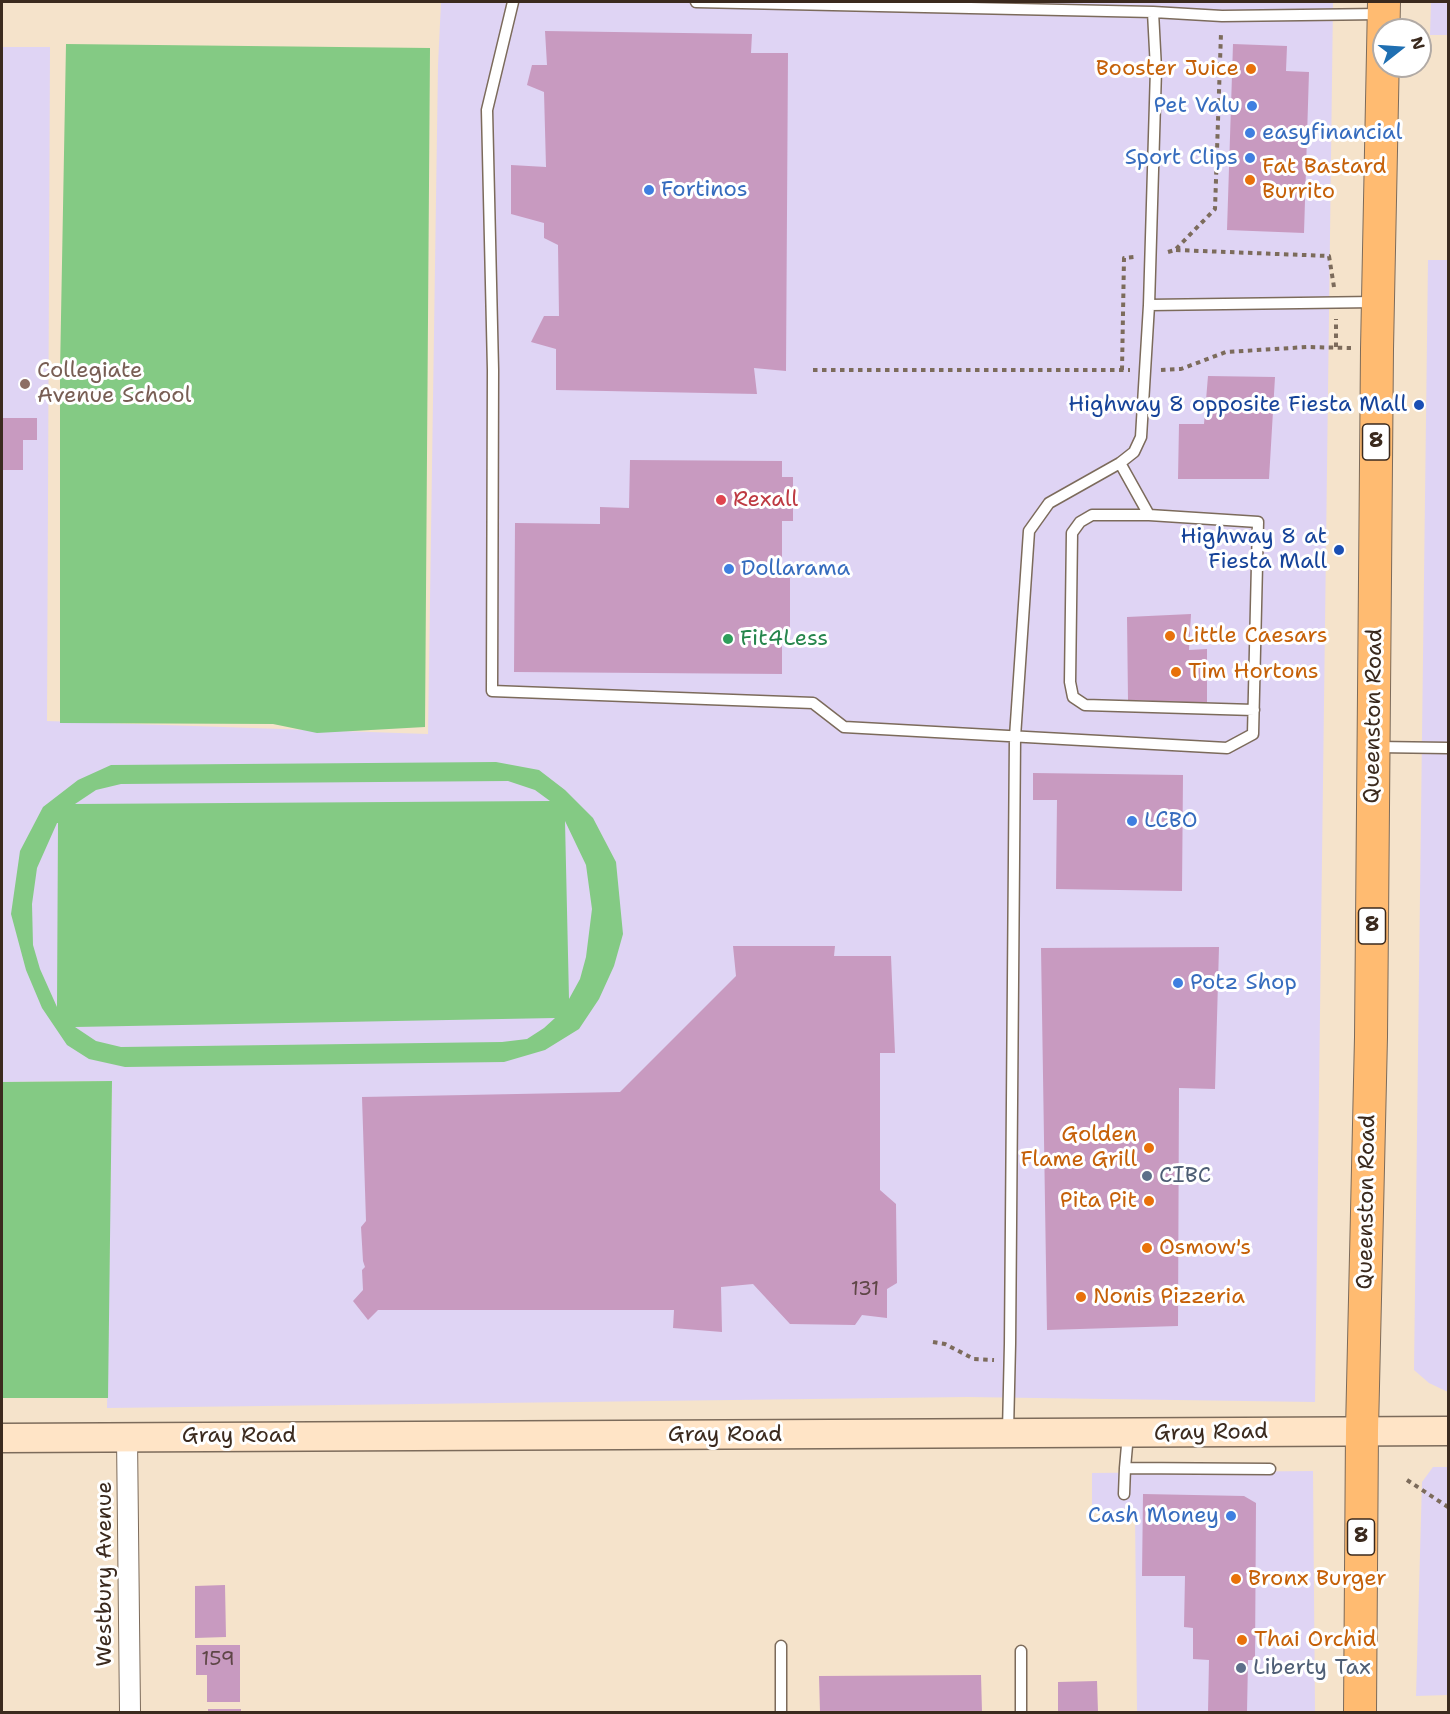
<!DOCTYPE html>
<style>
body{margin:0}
#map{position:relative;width:1450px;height:1714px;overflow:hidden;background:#f5e3cb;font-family:"Shantell Sans",sans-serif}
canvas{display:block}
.frame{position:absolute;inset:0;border:3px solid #3b2a1e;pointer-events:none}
.north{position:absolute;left:1372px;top:18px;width:60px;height:60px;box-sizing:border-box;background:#fff;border:2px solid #b1aaa5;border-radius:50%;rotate:73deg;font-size:16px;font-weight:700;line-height:24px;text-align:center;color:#3b2a1e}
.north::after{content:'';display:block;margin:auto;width:21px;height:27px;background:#1f6fb2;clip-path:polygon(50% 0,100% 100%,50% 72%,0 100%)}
</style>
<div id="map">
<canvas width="1450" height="1714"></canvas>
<div class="frame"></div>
<div class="north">N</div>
</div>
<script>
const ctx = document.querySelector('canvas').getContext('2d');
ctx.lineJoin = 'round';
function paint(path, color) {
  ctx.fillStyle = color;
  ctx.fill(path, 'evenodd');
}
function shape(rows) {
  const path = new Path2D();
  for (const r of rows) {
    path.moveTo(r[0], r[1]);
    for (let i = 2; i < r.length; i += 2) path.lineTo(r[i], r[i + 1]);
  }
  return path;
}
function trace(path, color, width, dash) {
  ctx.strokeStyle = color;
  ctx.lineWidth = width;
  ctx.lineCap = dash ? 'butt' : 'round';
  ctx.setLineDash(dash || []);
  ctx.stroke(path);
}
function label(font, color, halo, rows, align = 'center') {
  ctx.font = font + ' "Shantell Sans",sans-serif';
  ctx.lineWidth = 6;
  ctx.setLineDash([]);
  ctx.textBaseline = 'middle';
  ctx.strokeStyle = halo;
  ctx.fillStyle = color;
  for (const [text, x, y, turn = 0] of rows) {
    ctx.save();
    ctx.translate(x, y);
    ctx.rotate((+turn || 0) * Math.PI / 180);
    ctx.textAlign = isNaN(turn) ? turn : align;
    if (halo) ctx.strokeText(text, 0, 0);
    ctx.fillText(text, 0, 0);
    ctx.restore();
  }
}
paint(shape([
 [441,2,1333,2,1315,1402,967,1397,107,1408,112,1081,2,1082,2,47,50,47,47,721,428,734,438,65],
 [1431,2,1448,2,1448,35,1430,35],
 [1428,260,1448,260,1448,1392,1429,1383,1414,1370],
 [1433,1467,1448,1467,1448,1695,1416,1696,1422,1482],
 [1313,1471,1315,1712,1137,1712,1135,1511,1092,1511,1092,1473]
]), '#dfd4f4');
paint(shape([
 [66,44,430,48,425,727,317,733,273,724,60,723,60,372],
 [496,762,539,770,565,790,593,818,616,862,623,934,614,966,599,999,579,1029,545,1050,504,1062,125,1067,89,1059,67,1045,42,1008,26,970,11,914,20,851,43,807,78,780,111,765],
 [508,781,535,790,550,801,75,804,96,790,121,784],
 [565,821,586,865,592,909,586,957,580,979,569,999],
 [57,823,58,823,57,1007,40,969,33,945,32,904,37,868],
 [555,1018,544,1028,527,1039,502,1042,121,1047,96,1041,75,1027],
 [112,1081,108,1398,2,1398,2,1082]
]), '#84ca84');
paint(shape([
 [545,31,752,34,751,53,788,53,786,371,754,368,757,394,556,390,556,349,531,342,544,316,559,316,558,245,544,238,544,223,511,214,511,165,546,167,544,92,527,85,532,65,547,65],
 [1233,44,1287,46,1286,71,1309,72,1304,233,1227,230],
 [1208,376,1275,377,1269,479,1178,479,1179,424,1204,424],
 [2,418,37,418,37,440,23,440,23,470,2,470],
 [630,460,782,461,782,477,793,477,793,521,782,521,782,578,790,578,790,632,782,632,782,674,514,672,515,523,600,524,600,507,629,508],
 [1191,614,1189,650,1207,649,1207,703,1128,700,1127,617],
 [1033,773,1183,775,1182,891,1056,889,1057,800,1033,800],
 [733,946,835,946,834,956,891,956,895,1053,880,1053,880,1190,896,1204,897,1283,887,1289,887,1318,862,1315,855,1325,790,1324,753,1284,721,1287,722,1332,673,1328,674,1310,378,1310,368,1320,353,1301,363,1290,362,1270,365,1267,363,1261,361,1227,366,1221,362,1097,620,1092,736,976],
 [1219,947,1215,1089,1179,1088,1178,1326,1047,1330,1041,948],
 [1143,1494,1244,1496,1256,1503,1255,1660,1248,1660,1247,1712,1208,1712,1209,1660,1193,1659,1193,1628,1184,1627,1185,1576,1142,1576],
 [225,1585,226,1637,195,1638,195,1586],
 [196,1645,240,1645,240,1702,207,1702,207,1675,196,1675],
 [981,1675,982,1712,820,1712,819,1676],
 [1097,1681,1098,1712,1058,1712,1058,1682],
 [208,1709,241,1709,241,1712,208,1712]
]), '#c89ac0');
const lane = shape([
 [513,2,487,110,493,370,492,691,813,703,844,727,1227,748,1253,734,1258,522,1149,515,1120,463],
 [696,2,1153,12,1222,16,1381,14],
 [1149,305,1156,69,1153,12],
 [1149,515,1092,515,1080,522,1072,533,1070,682,1073,697,1085,705,1254,710],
 [1377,747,1448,748],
 [1008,1431,1010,1344,1015,737,1029,531,1049,503,1120,463,1134,452,1141,437,1149,305,1375,302],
 [1128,1434,1125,1468,1270,1469],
 [1124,1494,1125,1468],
 [1021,1651,1021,1712],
 [781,1712,781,1646]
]);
const street = shape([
 [127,1436,130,1712]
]);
const secondary = shape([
 [2,1438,1448,1431]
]);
const primary = shape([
 [1360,1712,1362,1430,1371,1037,1377,349,1384,2]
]);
trace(lane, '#7c6b5b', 13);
trace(street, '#7c6b5b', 22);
trace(secondary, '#7c6b5b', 31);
trace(primary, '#7c6b5b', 34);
trace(shape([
 [1176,250,1329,256,1334,287],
 [1168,252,1175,250,1215,209,1221,33],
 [1336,347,1336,319],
 [813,370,1130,370],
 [1122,370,1124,258,1134,257],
 [1161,370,1181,369,1226,352,1307,347,1351,348],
 [933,1342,945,1344,974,1359,994,1360],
 [1407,1480,1448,1507]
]), '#7c6b5b', 4, [4.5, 4.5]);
trace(lane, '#fff', 10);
trace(street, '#fff', 20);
trace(secondary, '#ffe4c6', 28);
trace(primary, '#ffbb71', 32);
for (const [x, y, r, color] of [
 [1251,69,6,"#e8710a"],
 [1252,106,6,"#3f7fe0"],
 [1250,133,6,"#3f7fe0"],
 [1250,158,6,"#3f7fe0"],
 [1250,180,6,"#e8710a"],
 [649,190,6,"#3f7fe0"],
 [25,384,6,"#8d6e63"],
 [1419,405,6,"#1a4fb4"],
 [721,500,6,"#e0444e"],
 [1339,550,6,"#1a4fb4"],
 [729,569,6,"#3f7fe0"],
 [1170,636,6,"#e8710a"],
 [728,639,6,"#2e9e5b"],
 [1176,672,6,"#e8710a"],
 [1132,821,6,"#3f7fe0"],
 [1178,983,6,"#3f7fe0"],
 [1149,1148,6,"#e8710a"],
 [1147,1176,6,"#5c6f8a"],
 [1149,1201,6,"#e8710a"],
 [1147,1248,6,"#e8710a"],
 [1081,1297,6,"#e8710a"],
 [1231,1516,6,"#3f7fe0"],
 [1236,1579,6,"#e8710a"],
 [1242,1640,6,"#e8710a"],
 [1241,1668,6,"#5c6f8a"]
]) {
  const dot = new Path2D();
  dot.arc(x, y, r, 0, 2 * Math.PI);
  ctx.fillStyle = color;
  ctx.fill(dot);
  trace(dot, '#fff', 2);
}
label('20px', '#5e4646', null, [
 ["131",865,1290],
 ["159",218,1660]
]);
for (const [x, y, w] of [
 [1376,442,27],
 [1372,926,27],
 [1361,1537,27]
]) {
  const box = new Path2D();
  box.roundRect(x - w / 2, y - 18, w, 36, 4.5);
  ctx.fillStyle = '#fff';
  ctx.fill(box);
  trace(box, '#3b2a1e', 1.5);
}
label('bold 21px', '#3b2a1e', null, [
 ["8",1376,442],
 ["8",1372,926],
 ["8",1361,1537]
]);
label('22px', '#c56008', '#fff', [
 ["Booster Juice",1239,69,"right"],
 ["Fat Bastard",1262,167],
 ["Burrito",1262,192],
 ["Little Caesars",1182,636],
 ["Tim Hortons",1188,672],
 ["Golden",1137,1135,"right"],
 ["Flame Grill",1137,1160,"right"],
 ["Pita Pit",1137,1201,"right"],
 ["Osmow's",1159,1248],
 ["Nonis Pizzeria",1093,1297],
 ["Bronx Burger",1248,1579],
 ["Thai Orchid",1254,1640]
], 'left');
label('22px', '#366cbe', '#fff', [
 ["Pet Valu",1240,106,"right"],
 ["easyfinancial",1262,133],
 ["Sport Clips",1238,158,"right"],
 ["Fortinos",661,190],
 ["Dollarama",741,569],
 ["LCBO",1144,821],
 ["Potz Shop",1190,983],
 ["Cash Money",1219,1516,"right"]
], 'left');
label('22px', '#785e54', '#fff', [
 ["Collegiate",37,371],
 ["Avenue School",37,396]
], 'left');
label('22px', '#164399', '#fff', [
 ["Highway 8 opposite Fiesta Mall",1407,405],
 ["Highway 8 at",1327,537],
 ["Fiesta Mall",1327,562]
], 'right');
label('22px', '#be3a42', '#fff', [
 ["Rexall",733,500]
], 'left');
label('22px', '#27864d', '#fff', [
 ["Fit4Less",740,639]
], 'left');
label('22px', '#3b2a1e', '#fff', [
 ["Queenston Road",1374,716,-89],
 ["Queenston Road",1367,1202,-89],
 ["Gray Road",1211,1433,-1],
 ["Gray Road",725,1435],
 ["Gray Road",239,1436],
 ["Westbury Avenue",105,1574,-90]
]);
label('22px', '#4e5e75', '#fff', [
 ["CIBC",1159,1176],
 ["Liberty Tax",1253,1668]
], 'left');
</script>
